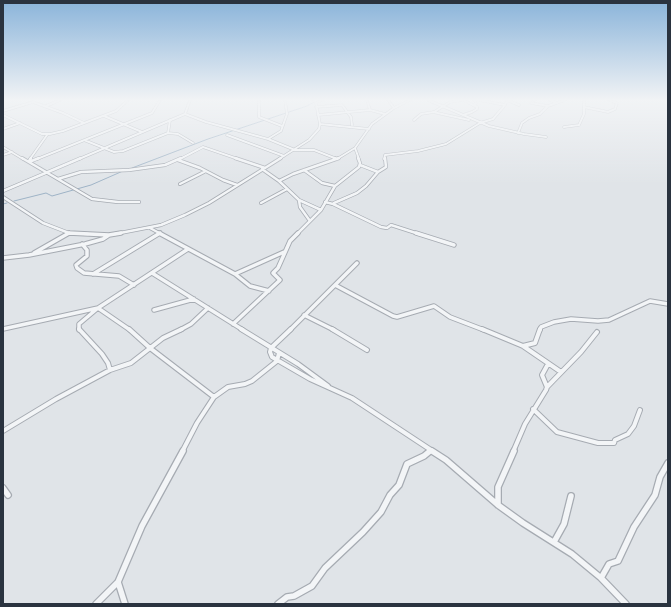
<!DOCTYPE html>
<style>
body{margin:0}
#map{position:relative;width:671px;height:607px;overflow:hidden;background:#e0e4e8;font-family:"PT Sans Narrow",sans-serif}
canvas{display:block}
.frame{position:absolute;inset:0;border:4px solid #2a333f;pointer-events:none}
</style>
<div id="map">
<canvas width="671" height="607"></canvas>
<div class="frame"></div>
</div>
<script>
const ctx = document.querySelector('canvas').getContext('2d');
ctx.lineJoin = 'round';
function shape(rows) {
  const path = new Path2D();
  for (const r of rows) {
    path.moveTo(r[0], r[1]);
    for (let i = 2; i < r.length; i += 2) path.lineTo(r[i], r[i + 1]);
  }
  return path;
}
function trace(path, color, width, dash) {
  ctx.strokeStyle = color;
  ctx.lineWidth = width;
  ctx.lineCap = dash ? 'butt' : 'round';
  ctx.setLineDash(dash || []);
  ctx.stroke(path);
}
trace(shape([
 [132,168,208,139,307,106,318,100],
 [14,201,46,193,52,196,91,185,123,171],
 [3,204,7,203]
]), '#9eb3c6', 1);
const minorFar4 = shape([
 [259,100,259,117,282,126],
 [285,100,287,114,281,131,268,139,295,150,314,150,337,159],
 [367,100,370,110],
 [428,100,489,126,524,134,546,137],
 [463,100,477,107,477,109,472,112,463,115],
 [474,100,476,103,475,104],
 [479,100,505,105],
 [507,100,519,105],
 [533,100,535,100],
 [550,100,557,103],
 [316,103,322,100],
 [531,103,548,106],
 [46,106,60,100],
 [316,107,342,105,351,117,352,125],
 [584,107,608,112,615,109,617,103,609,100],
 [394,108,410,100],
 [3,111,33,102,63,113,84,123],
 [433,112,469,120],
 [185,114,206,122,268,139],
 [3,115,42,134,50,134,63,131,116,111,128,100],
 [318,115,370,110,385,114],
 [104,116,142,132],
 [414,120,421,114,434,112,450,102,463,100],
 [320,124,369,129],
 [564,127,579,125,584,114,584,100],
 [3,129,20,123],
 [168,133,170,120],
 [518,133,522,123,529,118,540,114,548,106,565,100],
 [227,135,284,156],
 [84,140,114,152,123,151,168,133,178,134,193,143],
 [3,147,23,159],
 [355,148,359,159],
 [3,155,12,152],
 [30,159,47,135],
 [37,159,152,113,160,100],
 [79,159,185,114,190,100],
 [180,159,203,147,238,159],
 [279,159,309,140,319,129,320,124,316,103,313,100],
 [337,159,355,148,372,124,394,108,388,100],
 [384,159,385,155,418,151,446,144,480,123,493,119,505,105,507,100]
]);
const minorFar3 = shape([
 [22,158,92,199,118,202,139,202],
 [235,158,265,168],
 [334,158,337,159],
 [178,160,200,168,223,180,237,185],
 [29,161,31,158],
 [29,162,39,158],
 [262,169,279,181,293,174,339,158],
 [304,170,322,183,335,186],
 [378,172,386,167,385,158],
 [58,179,81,172,129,170,165,165,181,158],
 [279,181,299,200,321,210],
 [180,184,204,172],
 [3,191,81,158],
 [3,197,43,223,69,233,88,234],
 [299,200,300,207,310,221],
 [325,202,333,204,381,227,387,228,391,225,419,234],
 [261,203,287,189],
 [334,203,357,193,366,186,378,172,360,165],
 [150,228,161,234],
 [67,234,69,233],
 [115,234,161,225,185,215,209,203,281,158],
 [158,234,160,233],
 [297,234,321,210,335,186,359,167,360,163,358,158]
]);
const minorFar2 = shape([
 [69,233,109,235,121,233],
 [159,233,235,274,250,286,269,291],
 [416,233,454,245],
 [82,244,87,250,87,256,76,265,77,268,84,273,119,276,134,285],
 [34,253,69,233],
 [3,258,29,255,85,244,103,239,109,235],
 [152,273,243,330],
 [93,274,160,233],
 [235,274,284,252],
 [335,285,393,316,397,317,434,306,450,317,484,330],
 [154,310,194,299],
 [304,315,334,330],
 [233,324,280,280,273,273,278,268,290,241,298,233],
 [3,329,98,308,130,330],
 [79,330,79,324,98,308,188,249],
 [180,330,191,324,208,308],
 [290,330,357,263],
 [540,330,541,327,554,322,571,319,598,321,609,320,650,301,668,304]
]);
const minorFar1 = shape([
 [79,329,102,354,108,363,110,370],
 [129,329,150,348,214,397],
 [241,329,298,364,328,386],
 [291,329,271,348,270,352,272,357,310,379,352,398,434,452],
 [332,329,367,350],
 [482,329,523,346,561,372],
 [523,346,535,343,540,329],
 [547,387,581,352,597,332],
 [533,409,557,432,598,443,614,443,615,440,628,434,634,426,640,410],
 [3,431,56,399,110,370,131,363,163,338,182,329],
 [182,452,197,423,214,397,228,387,245,384,252,381,277,361,279,353],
 [429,452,431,450],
 [513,452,525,424,546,390,547,387,542,375,548,364]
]);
const minor = shape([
 [432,451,446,460,498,505,523,523,572,554,601,578,626,604],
 [3,488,8,495],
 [498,505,498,487,514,451],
 [554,542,564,524,571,496],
 [601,578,609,564,618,561,634,527,655,495,660,477,668,463],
 [118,582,125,604],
 [96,604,118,582,142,526,183,451],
 [278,604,287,597,294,596,312,586,325,568,363,532,381,512,390,495,399,485,407,464,424,456,430,451]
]);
trace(minorFar4, '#a6abb2', 3);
trace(minorFar3, '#a6abb2', 4);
trace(minorFar2, '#a6abb2', 5.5);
trace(minorFar1, '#a6abb2', 6);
trace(minor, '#a6abb2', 8);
trace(minorFar4, '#f3f5f7', 2);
trace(minorFar3, '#f3f5f7', 2.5);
trace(minorFar2, '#f3f5f7', 3.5);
trace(minorFar1, '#f3f5f7', 4);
trace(minor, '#f3f5f7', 5.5);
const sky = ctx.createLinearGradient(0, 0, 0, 185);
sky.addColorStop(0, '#8ab4da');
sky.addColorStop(0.54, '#f1f3f5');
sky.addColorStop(1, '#f1f3f500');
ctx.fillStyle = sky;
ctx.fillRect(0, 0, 671, 185);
</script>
